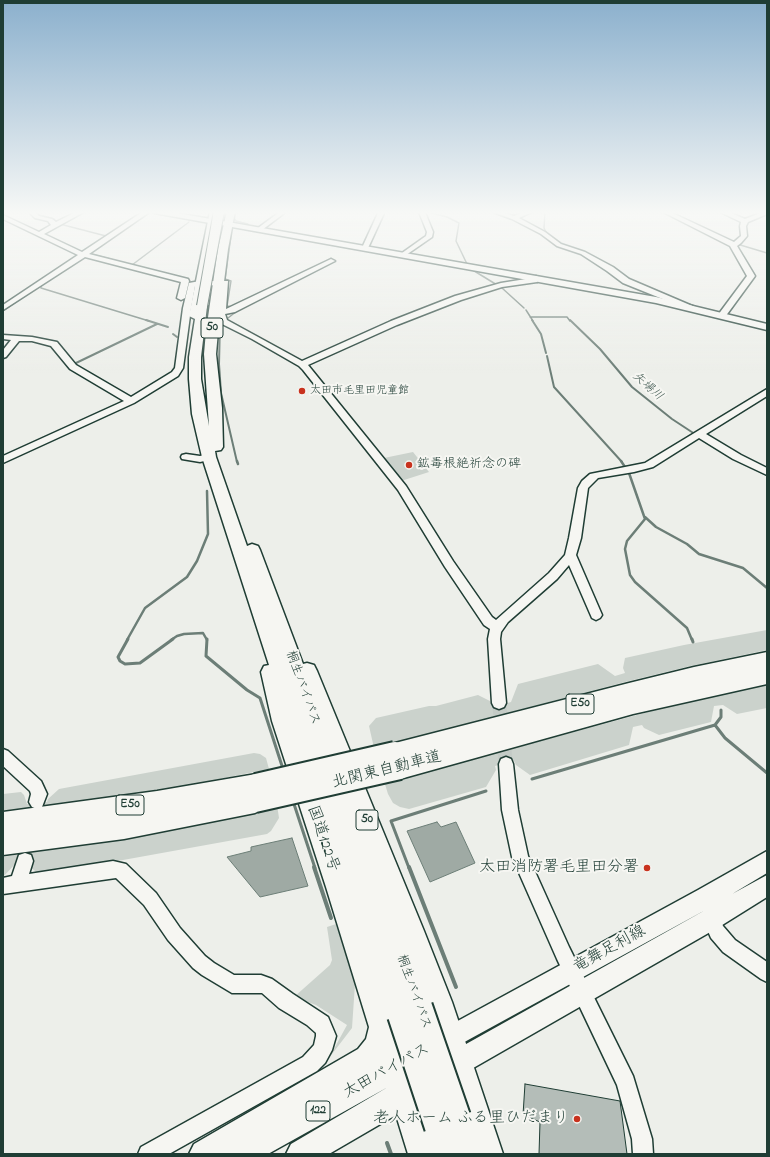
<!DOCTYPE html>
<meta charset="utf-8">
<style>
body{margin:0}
#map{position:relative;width:770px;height:1157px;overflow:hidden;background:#edefea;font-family:"Indie Flower",sans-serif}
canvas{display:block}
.frame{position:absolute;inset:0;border:4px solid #1f3d34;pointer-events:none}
</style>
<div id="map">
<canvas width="770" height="1157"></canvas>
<div class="frame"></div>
</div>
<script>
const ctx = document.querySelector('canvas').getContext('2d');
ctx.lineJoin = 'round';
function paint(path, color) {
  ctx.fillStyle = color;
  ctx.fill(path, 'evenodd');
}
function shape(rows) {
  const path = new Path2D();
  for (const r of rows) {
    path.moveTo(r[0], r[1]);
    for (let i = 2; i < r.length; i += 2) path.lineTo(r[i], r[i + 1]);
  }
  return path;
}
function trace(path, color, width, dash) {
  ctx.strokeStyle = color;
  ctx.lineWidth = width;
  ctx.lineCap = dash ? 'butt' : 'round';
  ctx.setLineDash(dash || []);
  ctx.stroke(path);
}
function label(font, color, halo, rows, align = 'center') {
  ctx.font = font + ' "Indie Flower","Klee One",sans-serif';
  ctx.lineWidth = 4;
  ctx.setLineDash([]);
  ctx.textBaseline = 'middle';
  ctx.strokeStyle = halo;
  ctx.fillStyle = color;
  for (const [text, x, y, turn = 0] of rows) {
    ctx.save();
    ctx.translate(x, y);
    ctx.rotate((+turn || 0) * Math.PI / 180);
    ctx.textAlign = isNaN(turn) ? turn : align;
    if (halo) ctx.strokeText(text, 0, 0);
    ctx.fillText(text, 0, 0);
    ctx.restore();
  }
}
paint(shape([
 [413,452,429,472,401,481,384,458],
 [767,630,767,650,691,666,629,681,374,748,369,726,376,718,429,706,436,706,478,695,490,701,493,707,511,702,518,684,598,664,615,676,625,673,623,668,625,658,684,645],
 [767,684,767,708,737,714,723,705,714,706,711,722,659,735,644,728,642,725,633,727,629,745,530,775,516,765,514,761,495,766,496,770,486,787,409,809,400,807,393,803,388,794,384,781,400,779,674,705],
 [254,753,260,754,266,758,269,769,190,785,101,798,3,811,3,794,21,792,24,795,27,804,47,802,48,799,59,789],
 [277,805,279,818,271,831,267,834,40,875,29,866,17,862,3,877,3,857,262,812,262,807],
 [336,924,355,984,352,1028,329,1058,347,1025,316,1005,294,997,330,965,332,960,327,927]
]), '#cbd2cc');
const water = shape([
 [437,822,441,827,456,822,475,863,430,882,407,831,437,822],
 [292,838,308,886,260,897,227,857,251,851,251,847,292,838]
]);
paint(water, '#9faaa4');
trace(water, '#6c7e77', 1);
trace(shape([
 [35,211,40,215,54,219,56,223,106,236],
 [408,211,432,213,447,217,459,223,456,241,467,264],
 [545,211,544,228,547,234],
 [235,212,234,218,236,221,248,224],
 [231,236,225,279,231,281,227,306,232,307],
 [737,244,767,253],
 [88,253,132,265,189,222],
 [471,269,502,288,524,308],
 [41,285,41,288,149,321],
 [526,310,533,321],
 [3,311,34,290],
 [530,317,567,317,570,321],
 [228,318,237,311]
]), '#6c7e77', 1.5);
trace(shape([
 [146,320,168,327],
 [532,320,541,334,546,353],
 [570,320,600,349,632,387,672,419,710,444],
 [220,324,219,364,221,393,237,462],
 [173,334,177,337],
 [547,356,554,387,622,462],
 [76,363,157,324]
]), '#6c7e77', 2);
trace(shape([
 [237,461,238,464],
 [621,461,629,473,645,519,627,541,625,549,630,575,635,582,687,628,692,640],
 [751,467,767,475],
 [645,517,656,527,687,544,699,554,743,568,767,588],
 [127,640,145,608,187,577,197,561,208,534,207,491],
 [171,640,177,636,184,634,203,633,207,640]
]), '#6c7e77', 2.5);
trace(shape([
 [128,639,118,657,120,661,125,664,140,663,173,639],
 [207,639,206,656,247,690,260,698,283,769],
 [692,639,693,642],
 [715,725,725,738,767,773],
 [532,779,715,725,721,717,721,710],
 [293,801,315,868],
 [409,868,391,821,486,791]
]), '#6c7e77', 3);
trace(shape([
 [314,867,331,918],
 [409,867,456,987],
 [387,1143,391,1154]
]), '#6c7e77', 4);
const building = shape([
 [525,1084,620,1101,627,1154,539,1154,540,1122,523,1115,525,1084]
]);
paint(building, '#b4bdb8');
trace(building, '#1f3d34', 1);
trace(shape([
 [499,703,506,764]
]), '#c4cbc6', 14, [14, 8]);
const minor = shape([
 [28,211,34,211,39,216,52,219,56,222,78,211,85,211,84,212,44,234,82,252,144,211,151,211,89,254,188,279,189,281,185,298,181,300,177,298,181,282,85,257,3,310,3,305,78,255,3,219,3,215,39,232,51,225,48,221,35,218,28,211],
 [281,211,287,211,262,230,258,230,258,228,281,211],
 [379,211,385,211,368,248,363,249,362,248,379,211],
 [420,211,425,212,433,232,432,237,406,255,402,255,402,253,426,236,427,232,419,212,420,211],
 [490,211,498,211,514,216,526,211,533,211,532,212,519,218,545,232,561,244,585,252,613,267,629,279,697,308,693,310,690,310,623,283,607,271,581,254,557,246,541,234,512,219,490,211],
 [661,211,668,211,734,242,741,236,740,226,741,222,720,212,719,211,726,211,745,219,763,212,767,212,767,214,748,222,746,226,747,236,741,243,737,246,755,276,725,317,722,317,718,315,747,276,730,246,661,211],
 [331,259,335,261,333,262,235,312,225,314,227,320,302,361,391,321,455,296,501,283,532,278,536,276,540,278,537,282,502,287,461,300,397,325,308,365,406,486,453,561,492,617,496,620,549,573,565,555,569,538,578,488,582,481,590,474,645,463,767,389,767,396,706,434,741,455,767,468,767,475,733,459,699,438,653,467,634,472,598,478,588,488,581,538,576,555,602,615,600,618,596,620,592,618,569,565,557,579,508,622,501,632,500,639,506,703,504,707,499,709,494,707,492,703,488,639,490,629,484,625,445,567,398,490,303,370,299,366,252,339,220,323,217,313,221,285,195,286,191,308,183,368,178,376,134,403,3,463,3,456,124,401,70,369,51,346,32,341,19,341,6,357,3,358,3,350,11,340,3,339,3,335,32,337,57,342,76,365,131,397,172,372,175,368,183,308,189,283,200,281,228,281,226,309,331,259],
 [186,454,200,456,209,454,214,457,213,459,200,462,182,459,181,457,182,455,186,454],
 [3,749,8,751,41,781,47,794,42,807,37,809,32,807,29,802,31,794,30,791,3,766,3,749],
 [506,757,511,759,513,764,518,810,528,856,569,947,633,1076,652,1139,653,1154,633,1154,632,1139,617,1085,557,959,512,857,502,810,499,764,501,759,506,757],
 [25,853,31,855,33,861,29,874,113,861,126,864,156,893,180,928,205,956,214,963,234,975,261,975,272,979,293,994,328,1017,336,1036,332,1050,325,1063,317,1071,169,1154,138,1154,141,1147,303,1057,314,1045,316,1036,316,1033,307,1025,279,1008,262,993,232,993,202,975,193,968,168,940,144,905,116,878,3,894,3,878,12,876,19,855,25,853],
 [710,906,716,909,723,926,735,940,767,962,767,982,761,979,723,952,711,938,701,915,704,909,710,906]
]);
const major = shape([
 [150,211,165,211,656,297,767,324,767,330,656,303,154,213,150,211],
 [767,851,767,873,732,894,767,875,767,897,719,927,468,1071,459,1074,450,1071,447,1062,450,1053,709,908,459,1045,451,1049,443,1045,439,1037,443,1029,698,890,767,851]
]);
const highway = shape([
 [210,211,218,211,202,303,207,306,201,357,201,379,209,426,204,354,206,331,218,249,227,211,235,211,228,249,218,331,216,354,222,408,223,447,221,450,215,451,216,457,247,546,252,544,258,546,260,550,303,664,307,663,314,665,317,671,424,931,452,1002,503,1154,408,1154,396,1115,329,1154,286,1154,291,1144,388,1087,268,1154,189,1154,194,1144,358,1049,366,1039,369,1027,326,887,272,721,261,672,264,666,269,665,202,457,192,414,189,379,189,357,195,319,189,316,210,211],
 [430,1013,458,1103,447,1107,444,1115,438,1112,428,1117,427,1120,420,1100,424,1098,428,1088,424,1078,414,1074,412,1075,419,1062,415,1052,403,1049,396,1027,401,1028,410,1024,413,1018,419,1020,428,1016,430,1013],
 [767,652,767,668,681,686,767,668,767,684,633,714,400,779,393,776,389,769,393,762,394,761,388,759,385,752,388,745,395,743,629,683,694,667,767,652],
 [256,774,264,777,267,784,264,791,259,793,263,795,266,802,263,809,255,813,124,839,3,855,3,812,157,791,256,774]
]);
trace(minor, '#1f3d34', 3);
trace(major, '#1f3d34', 3);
trace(highway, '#1f3d34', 3);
paint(minor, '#f6f6f2');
paint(major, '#f6f6f2');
paint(highway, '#f6f6f2');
const highwayBridgeFar2 = shape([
 [202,306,219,211]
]);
const highwayBridgeFar1 = shape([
 [256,784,395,752],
 [255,802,400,769]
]);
const highwayBridge = shape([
 [419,1007,457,1117],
 [401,1015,438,1127]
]);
trace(highwayBridgeFar2, '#1f3d34', 12, []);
trace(highwayBridgeFar1, '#1f3d34', 24, []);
trace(highwayBridge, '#1f3d34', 30, []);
trace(highwayBridgeFar2, '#f6f6f2', 10);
trace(highwayBridgeFar1, '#f6f6f2', 20);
trace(highwayBridge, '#f6f6f2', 26);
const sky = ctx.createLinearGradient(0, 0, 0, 373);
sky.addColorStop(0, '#8bb0cd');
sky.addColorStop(0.57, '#f7f8f6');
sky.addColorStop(1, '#f7f8f600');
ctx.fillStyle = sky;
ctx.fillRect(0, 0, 770, 373);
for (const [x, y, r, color] of [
 [302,391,4,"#c8321e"],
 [409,465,4,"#c8321e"],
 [647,868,4,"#c8321e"],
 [577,1119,4,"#c8321e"]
]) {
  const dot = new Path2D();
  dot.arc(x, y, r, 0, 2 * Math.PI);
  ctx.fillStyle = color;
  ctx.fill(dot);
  trace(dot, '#f6f6f2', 1.5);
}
label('11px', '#1f3d34', '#f6f6f2', [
 ["太田市毛里田児童館",310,391]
], 'left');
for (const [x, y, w] of [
 [212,328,22],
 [580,704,28],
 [130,805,28],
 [367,820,22],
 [318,1111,24]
]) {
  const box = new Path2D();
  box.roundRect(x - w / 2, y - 10, w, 20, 3);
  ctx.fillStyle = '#f6f6f2';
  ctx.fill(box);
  trace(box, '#1f3d34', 1);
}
label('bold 12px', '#1f3d34', null, [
 ["50",212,328],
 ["E50",580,704],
 ["E50",130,805],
 ["50",367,820],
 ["122",318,1111]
]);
label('italic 12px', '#3f5850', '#f6f6f2', [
 ["矢場川",647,387,42]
]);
label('13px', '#1f3d34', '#f6f6f2', [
 ["鉱毒根絶祈念の碑",417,465]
], 'left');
label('13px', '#1f3d34', '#f6f6f2', [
 ["桐生バイパス",302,688,70],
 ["桐生バイパス",413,992,70]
]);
label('16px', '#1f3d34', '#f6f6f2', [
 ["北関東自動車道",387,771,-14],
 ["国道122号",322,839,71],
 ["竜舞足利線",610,950,-29],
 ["太田バイパス",387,1072,-29]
]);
label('16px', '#1f3d34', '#f6f6f2', [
 ["太田消防署毛里田分署",639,868],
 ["老人ホーム ふる里ひだまり",569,1119]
], 'right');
</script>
